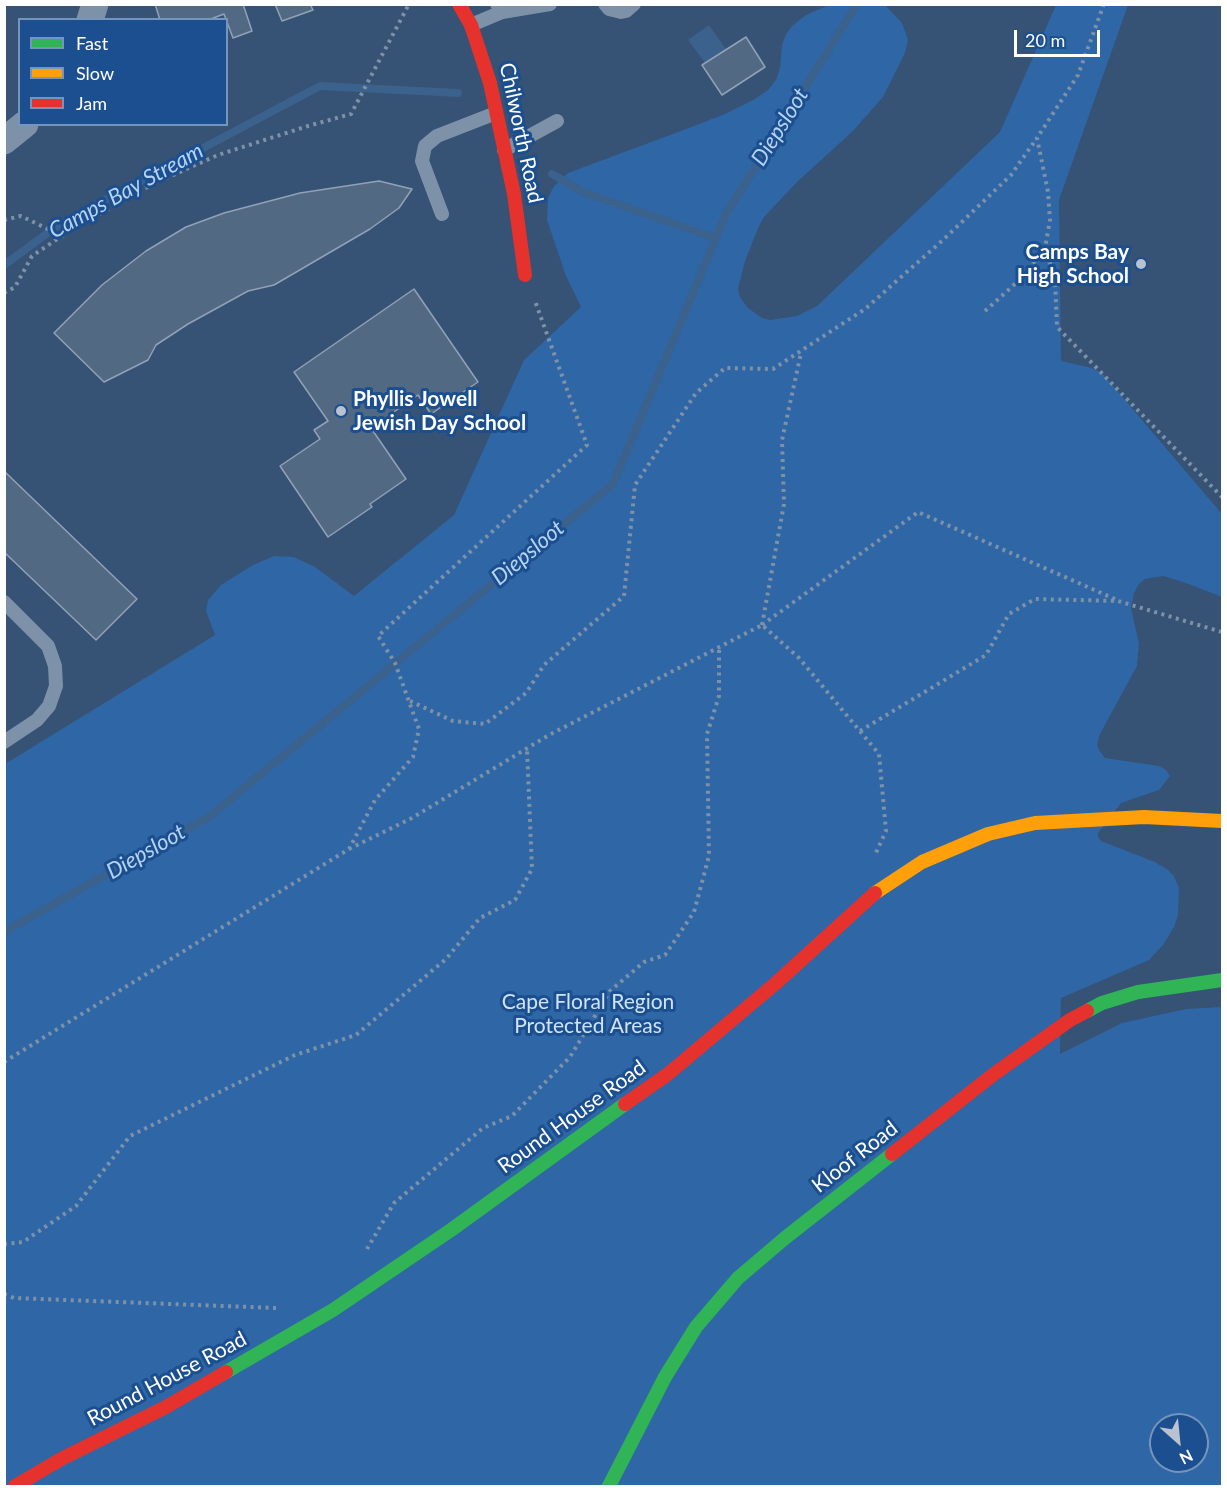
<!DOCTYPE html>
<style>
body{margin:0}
#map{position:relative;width:1227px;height:1491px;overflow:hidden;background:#365274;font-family:Lato,sans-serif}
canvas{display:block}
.frame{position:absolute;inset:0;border:6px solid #fff;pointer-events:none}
.legend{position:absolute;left:18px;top:18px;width:210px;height:108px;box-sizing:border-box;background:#1b4f8f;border:2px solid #7695bc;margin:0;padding:8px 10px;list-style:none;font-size:18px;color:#fff}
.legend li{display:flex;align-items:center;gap:12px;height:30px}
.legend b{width:30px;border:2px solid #7695bc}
.north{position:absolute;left:1149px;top:1413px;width:60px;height:60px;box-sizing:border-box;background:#1b4f8f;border:2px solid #7695bc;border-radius:50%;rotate:153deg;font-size:16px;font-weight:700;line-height:24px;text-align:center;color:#fff}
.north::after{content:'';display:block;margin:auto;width:21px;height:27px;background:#b9c2ce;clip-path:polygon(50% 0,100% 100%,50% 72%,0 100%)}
.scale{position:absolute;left:1014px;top:30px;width:86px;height:27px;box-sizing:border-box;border:3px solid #fff;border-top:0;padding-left:8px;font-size:18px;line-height:21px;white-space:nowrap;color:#fff;-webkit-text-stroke:4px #1b4f8f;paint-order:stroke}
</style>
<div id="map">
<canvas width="1227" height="1491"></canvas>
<div class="frame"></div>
<ul class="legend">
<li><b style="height:8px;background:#30b455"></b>Fast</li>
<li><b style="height:8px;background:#ff9f0a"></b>Slow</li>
<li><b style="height:8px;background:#e5322d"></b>Jam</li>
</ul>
<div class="north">N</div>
<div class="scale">20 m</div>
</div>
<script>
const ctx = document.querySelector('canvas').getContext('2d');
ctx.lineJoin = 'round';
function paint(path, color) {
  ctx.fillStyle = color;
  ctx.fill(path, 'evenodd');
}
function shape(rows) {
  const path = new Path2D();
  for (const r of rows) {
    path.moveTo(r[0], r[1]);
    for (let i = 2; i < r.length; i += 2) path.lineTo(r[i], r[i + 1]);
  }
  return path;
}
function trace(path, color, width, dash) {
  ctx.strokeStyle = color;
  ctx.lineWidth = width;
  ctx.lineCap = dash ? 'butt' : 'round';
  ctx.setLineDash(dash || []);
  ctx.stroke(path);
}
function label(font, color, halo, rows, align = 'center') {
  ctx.font = font + ' Lato,sans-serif';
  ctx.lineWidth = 6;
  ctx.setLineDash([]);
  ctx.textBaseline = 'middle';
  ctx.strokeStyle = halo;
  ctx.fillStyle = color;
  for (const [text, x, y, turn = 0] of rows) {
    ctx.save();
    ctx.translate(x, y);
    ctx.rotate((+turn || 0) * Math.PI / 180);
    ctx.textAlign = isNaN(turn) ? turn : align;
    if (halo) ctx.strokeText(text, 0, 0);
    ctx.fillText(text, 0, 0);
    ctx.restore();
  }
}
paint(shape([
 [829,5,885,5,902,23,908,40,905,53,883,97,853,131,797,182,764,217,759,226,745,261,738,289,740,297,748,308,762,318,770,320,797,316,817,306,1000,132,1056,5,1128,5,1059,200,1061,361,1092,368,1102,373,1222,514,1222,597,1186,583,1163,576,1145,579,1139,584,1134,593,1131,608,1139,644,1137,666,1100,734,1097,744,1099,750,1105,758,1159,766,1166,770,1170,776,1159,790,1121,803,1098,833,1098,837,1101,841,1155,862,1168,870,1174,876,1179,888,1178,915,1174,927,1163,945,1149,960,1061,998,1060,1054,1122,1023,1186,1009,1222,1007,1222,1486,5,1486,5,764,215,635,206,611,208,600,221,585,253,565,274,556,294,557,315,567,354,596,454,515,524,360,581,307,566,276,547,220,548,198,554,186,568,173,686,129,725,114,755,99,768,90,776,80,780,68,782,45,786,34,792,26,806,15],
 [1161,1425,1197,1425,1197,1461,1161,1461]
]), '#2f66a5');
paint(shape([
 [709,25,726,49,705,63,688,40]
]), '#3b618d');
trace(shape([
 [552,174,585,193,716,238],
 [4,265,60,224,320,86,458,93],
 [4,932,210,816,613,484,726,214,857,4]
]), '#3b618d', 8);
const building = shape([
 [155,4,243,4,252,31,233,38,224,14,208,20,160,20,155,4],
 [275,4,310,4,313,10,282,21,275,4],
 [746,37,765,67,722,95,702,65,746,37],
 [379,181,412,189,399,208,370,229,274,285,248,291,188,324,156,345,148,360,104,382,54,333,102,285,146,251,186,227,224,213,300,193,379,181],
 [414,289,478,382,431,414,418,395,371,428,406,479,370,504,372,507,328,537,280,466,320,439,314,430,328,421,294,372,414,289],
 [4,471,137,599,96,640,4,552,4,471]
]);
paint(building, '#526984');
trace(building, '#92a2b6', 1.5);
trace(shape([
 [1104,4,1078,75,1037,138,1048,192,1050,220,1045,248,1055,280,1057,327,1222,497],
 [4,220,21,216,62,236],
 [4,293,15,287,32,256,71,230,153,184,218,155,308,126,351,114,409,4],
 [985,311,1016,283,1045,249],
 [762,625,918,512,1117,600],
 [762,625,784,504,782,440,801,353],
 [410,701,453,721,485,724,526,693,544,665,624,596,635,485,696,393,725,368,773,369,865,309,944,239,1011,175,1037,138],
 [860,731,986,655,1009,614,1035,599,1118,601,1222,632],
 [349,849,412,818,549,735,762,625,799,658,879,754,886,831,875,855],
 [4,1062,349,849,375,800,413,757,419,729,395,663,378,636,587,445,535,301],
 [4,1244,23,1242,76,1206,130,1136,295,1055,356,1035,446,959,480,918,515,900,532,869,527,749],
 [367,1249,394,1203,483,1128,512,1116,570,1057,610,991,644,962,665,955,694,912,709,856,707,734,719,696,719,648],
 [4,1294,14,1298,276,1308]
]), '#7d92a8', 4, [3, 4.5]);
trace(shape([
 [605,4,609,9,621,12,626,11,634,4],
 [502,12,550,4],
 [471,25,502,12,497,4],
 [504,150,557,121],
 [442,214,422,161,425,146,437,136,496,113],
 [4,602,48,646,55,666,56,686,49,706,37,720,4,742]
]), '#7d92a8', 14);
trace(shape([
 [90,20,95,4],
 [4,141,25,124]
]), '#7d92a8', 27);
trace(shape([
 [1087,1011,1102,1003,1138,992,1222,980],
 [226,1372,333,1310,451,1230,625,1104],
 [609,1486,665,1377,696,1327,738,1278,785,1238,892,1154]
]), '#30b455', 14);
trace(shape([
 [875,893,922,862,988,834,1035,823,1144,817,1222,821]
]), '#ff9f0a', 14);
trace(shape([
 [459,4,471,25,490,83,514,194,525,275],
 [625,1104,668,1074,776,983,875,893],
 [892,1154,994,1074,1070,1020,1087,1011],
 [15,1486,63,1458,166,1407,226,1372]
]), '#e5322d', 14);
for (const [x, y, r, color] of [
 [1141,264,6,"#b9c2ce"],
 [341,411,6,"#b9c2ce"]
]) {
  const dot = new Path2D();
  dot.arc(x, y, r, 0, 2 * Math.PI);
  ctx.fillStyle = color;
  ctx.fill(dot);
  trace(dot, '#1b4f8f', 2);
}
label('21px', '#fff', '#1b4f8f', [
 ["Chilworth Road",521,133,78],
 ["Round House Road",572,1117,-36],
 ["Kloof Road",855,1157,-38],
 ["Round House Road",167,1379,-28]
]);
label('bold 21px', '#fff', '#1b4f8f', [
 ["Camps Bay",1129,252],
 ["High School",1129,276],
 ["Phyllis Jowell",353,399,"left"],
 ["Jewish Day School",353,423,"left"]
], 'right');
label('21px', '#cfe3fa', '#1b4f8f', [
 ["Cape Floral Region",588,1002],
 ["Protected Areas",588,1026]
]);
label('italic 22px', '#b5d3f5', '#1b4f8f', [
 ["Diepsloot",780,127,-58],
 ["Camps Bay Stream",126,191,-29],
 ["Diepsloot",528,553,-40],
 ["Diepsloot",146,852,-30]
]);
</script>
